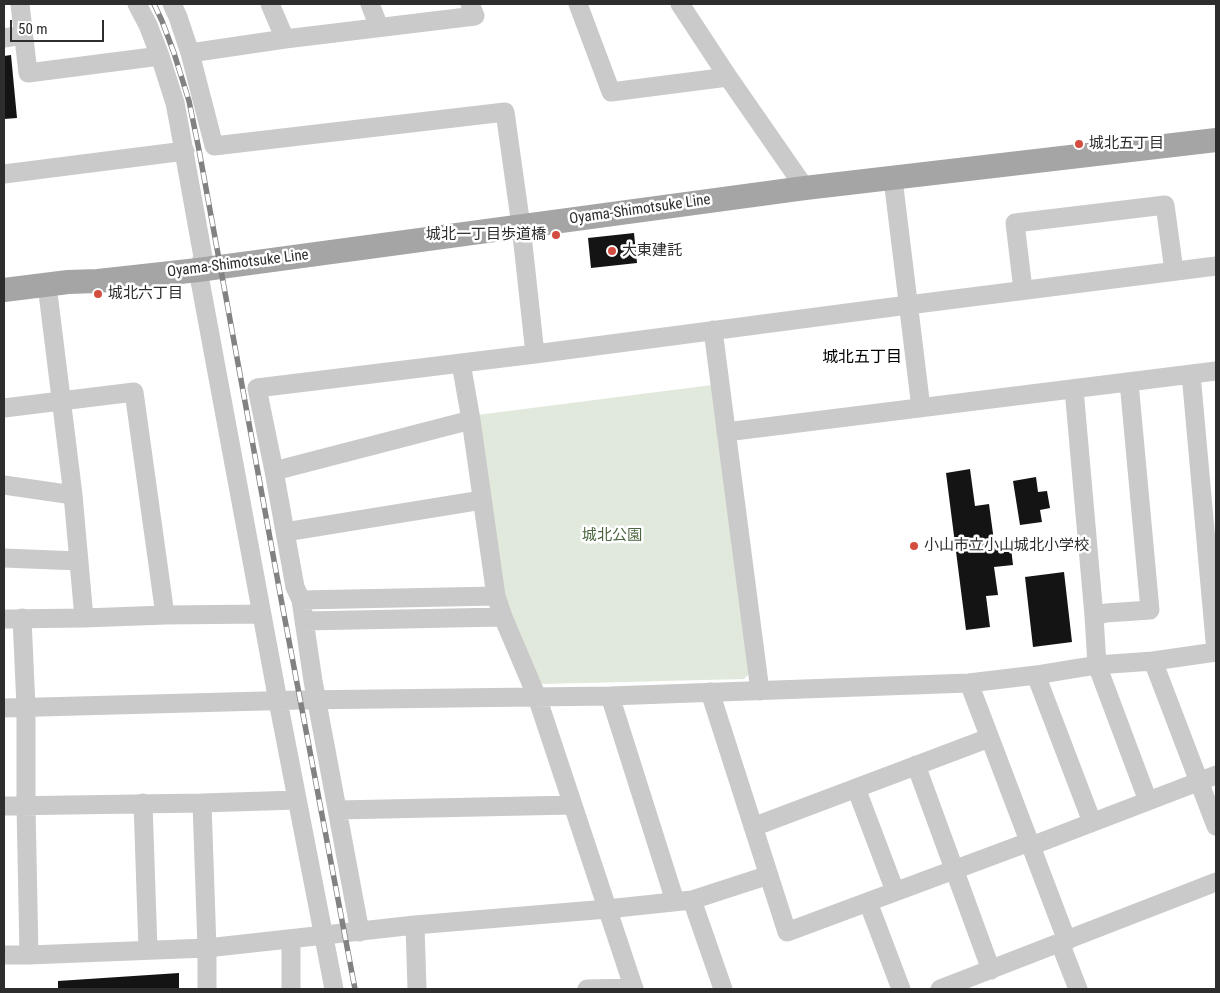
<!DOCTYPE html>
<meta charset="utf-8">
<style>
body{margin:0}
#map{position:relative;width:1220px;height:993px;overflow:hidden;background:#fff;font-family:"Roboto Condensed",sans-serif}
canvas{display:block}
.frame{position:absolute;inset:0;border:5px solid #2d2d2d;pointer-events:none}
.scale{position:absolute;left:10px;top:20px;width:94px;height:22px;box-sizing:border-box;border:2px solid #2d2d2d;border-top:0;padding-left:6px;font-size:15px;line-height:18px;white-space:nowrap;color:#2d2d2d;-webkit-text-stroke:4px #fff;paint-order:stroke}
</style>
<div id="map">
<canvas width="1220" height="993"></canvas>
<div class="frame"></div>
<div class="scale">50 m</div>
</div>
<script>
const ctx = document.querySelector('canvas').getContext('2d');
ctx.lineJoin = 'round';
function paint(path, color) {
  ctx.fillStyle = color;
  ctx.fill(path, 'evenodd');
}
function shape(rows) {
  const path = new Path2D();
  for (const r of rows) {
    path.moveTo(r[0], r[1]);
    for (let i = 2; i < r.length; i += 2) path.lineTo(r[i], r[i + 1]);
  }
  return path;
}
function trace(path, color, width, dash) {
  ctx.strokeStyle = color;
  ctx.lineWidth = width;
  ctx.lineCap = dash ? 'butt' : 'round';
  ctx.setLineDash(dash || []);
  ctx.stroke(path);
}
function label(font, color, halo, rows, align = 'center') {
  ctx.font = font + ' "Roboto Condensed","Noto Sans JP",sans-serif';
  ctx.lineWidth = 5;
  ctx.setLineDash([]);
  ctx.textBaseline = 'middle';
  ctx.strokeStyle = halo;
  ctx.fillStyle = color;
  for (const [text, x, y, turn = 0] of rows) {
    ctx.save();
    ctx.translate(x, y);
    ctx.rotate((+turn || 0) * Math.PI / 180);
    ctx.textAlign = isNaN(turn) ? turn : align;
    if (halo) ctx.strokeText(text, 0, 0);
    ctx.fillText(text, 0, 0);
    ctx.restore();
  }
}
paint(shape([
 [712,385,750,673,744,679,543,684,536,680,505,607,477,415]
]), '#e1e9dc');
paint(shape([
 [11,55,17,118,4,119,4,56],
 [634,233,637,263,591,268,588,238],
 [970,469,975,506,989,504,994,541,1010,539,1013,565,994,567,998,595,986,596,990,627,966,630,946,473],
 [1036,477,1038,492,1047,491,1050,508,1040,510,1042,522,1020,525,1013,481],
 [1064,572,1072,642,1033,647,1025,577],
 [179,973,179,989,58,989,58,981]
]), '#141414');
trace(shape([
 [20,4,28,73,160,56],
 [137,4,148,25,160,56,175,103,179,124,203,257,198,270,278,701,334,989],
 [172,4,178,17,190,53,214,146,505,112,521,226,535,354],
 [270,4,285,39],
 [370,4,379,27],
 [578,4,611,92,728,77],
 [680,4,728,77,805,188],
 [4,38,23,35],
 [190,53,285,39,475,16,470,4],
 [4,174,185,151],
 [893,179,921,408],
 [47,285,73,495,84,618],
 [1023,290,1015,223,1165,205,1174,271],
 [713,330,760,691],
 [461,363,471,420,496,596,503,617,537,697,634,989],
 [1191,374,1216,652],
 [1074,389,1094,616,1097,665,1148,801],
 [4,408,134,392,165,615],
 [726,432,1216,371],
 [274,471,471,420],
 [4,485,73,495],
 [285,532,482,500],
 [4,558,79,561],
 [301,600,496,596],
 [1094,616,1106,613,1150,610,1129,382],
 [22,618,26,707,26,805,29,955],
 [4,619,84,618,165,615,262,614],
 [304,621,503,617],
 [1153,661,1216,826],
 [1036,675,1092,822],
 [969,683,1067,941],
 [710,692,787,932,1029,842],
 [610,696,675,901],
 [4,708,300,700,610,696,969,683,1036,675,1097,665,1153,661,1216,652],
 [916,765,991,970],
 [856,788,895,891],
 [143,803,148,950],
 [202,803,207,948,207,989],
 [4,806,202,803,297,800],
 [337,810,573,805],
 [753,827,989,738],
 [1031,846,1216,775],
 [692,900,723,989],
 [868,902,901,989],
 [415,925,417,989],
 [360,932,313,681,301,600,295,587,274,471,257,388,535,354,908,305,1216,266],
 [291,939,291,989],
 [1060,943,1078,989],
 [4,955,29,955,207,948,415,925,607,909,692,900,769,875],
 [587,989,634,988],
 [940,989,1216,882]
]), '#cacaca', 19);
trace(shape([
 [4,290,68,282,98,281,198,270,805,188,1216,140]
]), '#a5a5a5', 24);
const rail = shape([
 [154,4,162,21,174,53,189,101,199,150,282,604,355,989]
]);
trace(rail, '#828282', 5.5);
trace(rail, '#fff', 4, [11]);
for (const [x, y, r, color] of [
 [1079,144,5,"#d34d41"],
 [556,235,5,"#d34d41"],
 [612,251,5,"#d34d41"],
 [98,294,5,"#d34d41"],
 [914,546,5,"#d34d41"]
]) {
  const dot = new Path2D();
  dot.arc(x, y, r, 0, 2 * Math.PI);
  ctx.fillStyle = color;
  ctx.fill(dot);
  trace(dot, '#fff', 2);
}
label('15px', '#2d2d2d', '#fff', [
 ["城北五丁目",1089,144],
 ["城北一丁目歩道橋",546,235,"right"],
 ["大東建託",622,251],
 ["城北六丁目",108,294],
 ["小山市立小山城北小学校",924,546]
], 'left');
label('15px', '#2d2d2d', '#fff', [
 ["Oyama-Shimotsuke Line",640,210,-8],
 ["Oyama-Shimotsuke Line",238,264,-7]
]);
label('15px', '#4b643f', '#fff', [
 ["城北公園",612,536]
]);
label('16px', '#000', '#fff', [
 ["城北五丁目",862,358]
]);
</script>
